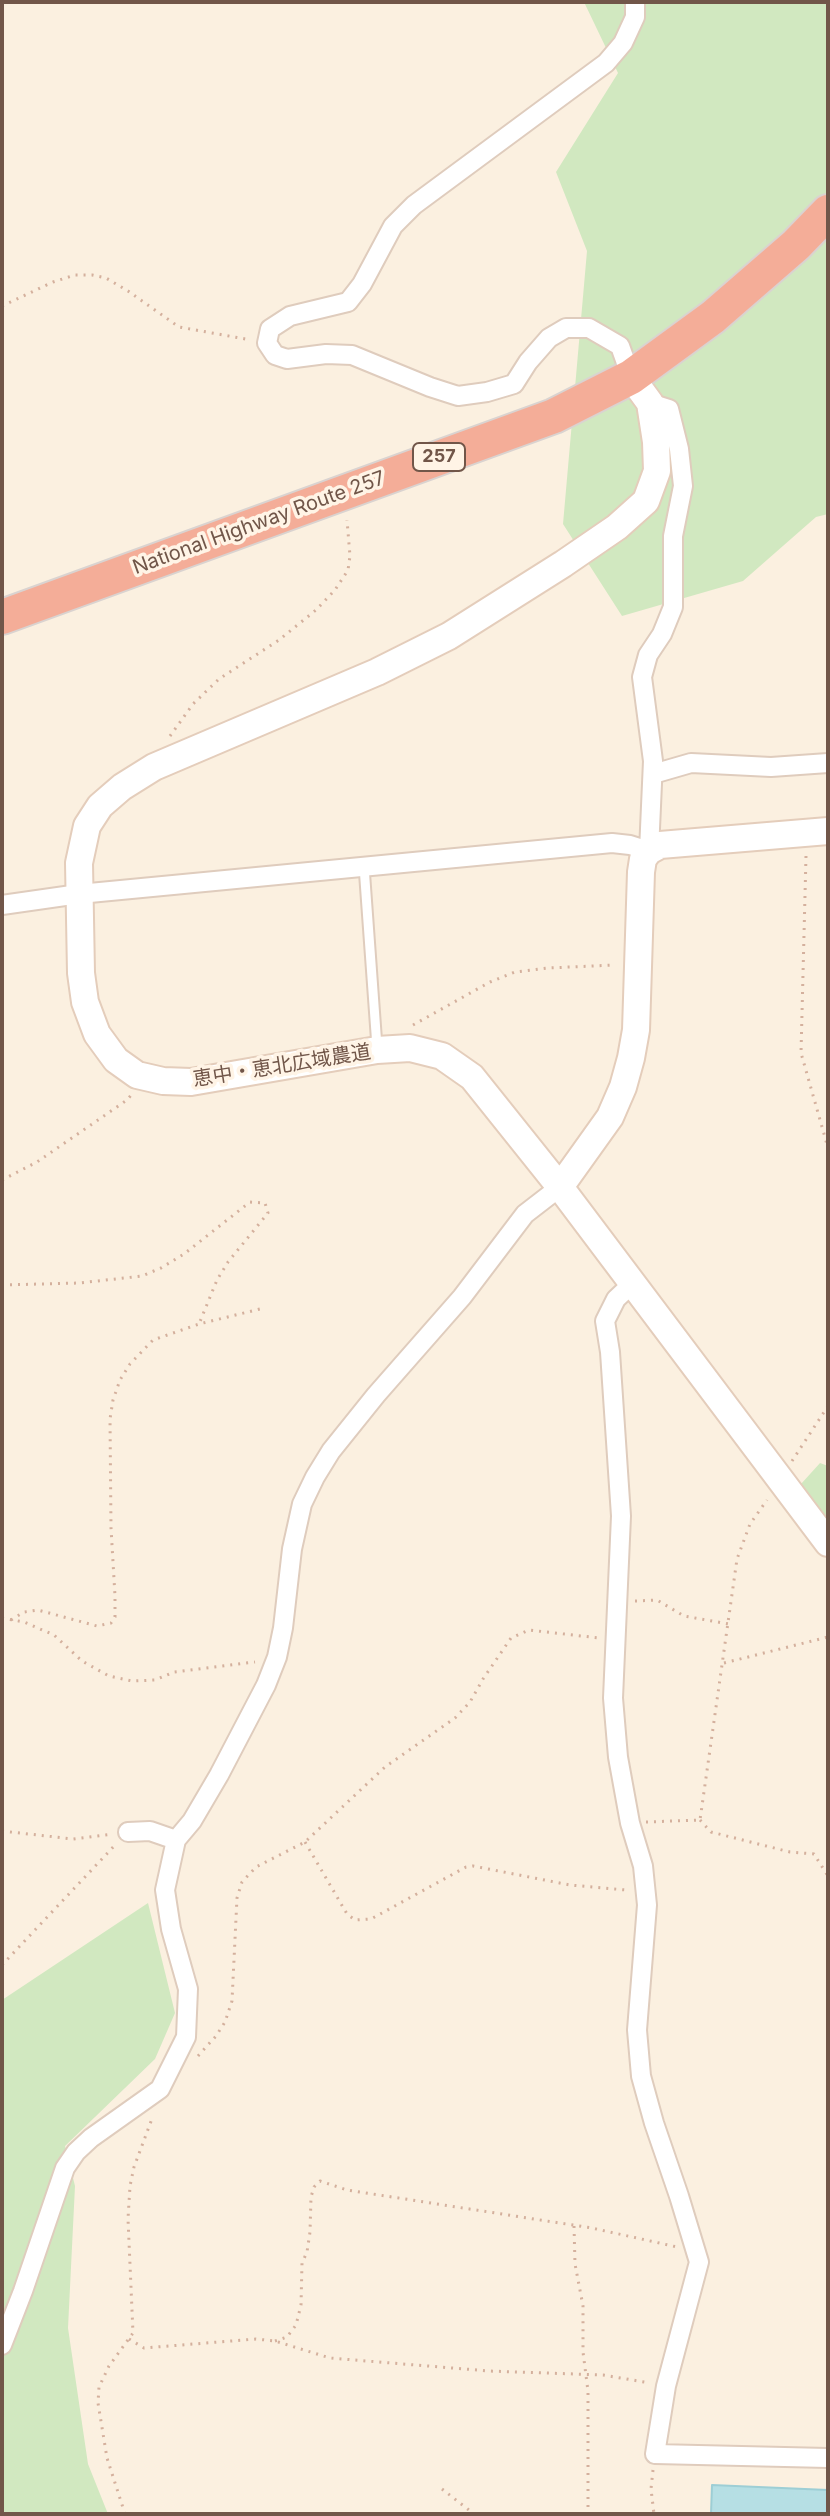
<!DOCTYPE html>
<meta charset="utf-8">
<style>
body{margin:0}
#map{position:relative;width:830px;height:2516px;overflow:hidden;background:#fbf0e0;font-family:Inter,sans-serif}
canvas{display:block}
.frame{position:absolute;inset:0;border:4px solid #715649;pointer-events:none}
</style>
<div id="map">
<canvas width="830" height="2516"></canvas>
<div class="frame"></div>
</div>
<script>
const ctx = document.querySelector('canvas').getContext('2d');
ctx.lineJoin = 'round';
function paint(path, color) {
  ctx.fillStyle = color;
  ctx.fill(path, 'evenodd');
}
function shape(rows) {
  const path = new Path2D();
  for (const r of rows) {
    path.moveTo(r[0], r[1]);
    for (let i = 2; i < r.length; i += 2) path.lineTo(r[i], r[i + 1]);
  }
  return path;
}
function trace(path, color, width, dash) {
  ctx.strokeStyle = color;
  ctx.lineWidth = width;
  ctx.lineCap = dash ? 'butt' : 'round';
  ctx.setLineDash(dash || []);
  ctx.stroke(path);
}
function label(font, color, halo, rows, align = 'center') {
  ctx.font = font + ' Inter,"Noto Sans JP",sans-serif';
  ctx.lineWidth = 7;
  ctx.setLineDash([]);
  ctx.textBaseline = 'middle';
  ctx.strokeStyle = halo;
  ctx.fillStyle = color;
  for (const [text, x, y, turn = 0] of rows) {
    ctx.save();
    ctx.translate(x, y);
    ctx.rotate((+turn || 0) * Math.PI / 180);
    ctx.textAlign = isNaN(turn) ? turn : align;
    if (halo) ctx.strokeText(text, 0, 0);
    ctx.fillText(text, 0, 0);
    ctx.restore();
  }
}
paint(shape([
 [584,2,828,2,828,514,816,517,743,581,622,616,563,524,587,251,556,172,618,73],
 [820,1463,828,1466,828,1521,801,1484],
 [148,1903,175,2013,155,2059,65,2146,75,2186,68,2328,88,2464,108,2514,2,2514,2,2000]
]), '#d1e8c0');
const water = shape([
 [712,2485,828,2490,828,2514,711,2514,712,2485]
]);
paint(water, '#b6dfe4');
trace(water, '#9dced5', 2);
const lane = shape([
 [364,866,377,1047]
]);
const street = shape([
 [631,377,620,346,589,328,566,328,549,338,528,362,514,384,487,392,458,396,430,387,352,355,326,354,287,359,275,355,267,343,270,329,290,316,348,302,362,284,393,226,414,205,606,63,623,43,635,17,635,2],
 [653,774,691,763,771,767,828,763],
 [2,905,79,894,612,843,630,845,649,851,653,761,642,677,648,655,662,634,673,607,673,536,683,486,679,449,669,409,650,403],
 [633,1283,616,1299,605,1321,610,1352,621,1516,613,1698,618,1757,630,1823,643,1866,647,1905,637,2030,641,2076,654,2123,679,2196,699,2262,666,2386,655,2454,828,2458],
 [128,1832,150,1831,176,1840],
 [2,2345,23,2291,65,2168,76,2152,91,2138,160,2089,186,2037,188,1989,171,1929,165,1890,176,1840,192,1821,219,1775,266,1685,277,1657,283,1628,292,1549,302,1504,315,1477,331,1451,376,1395,462,1297,525,1214,560,1187]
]);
const secondary = shape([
 [631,377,650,403,656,442,657,471,646,501,617,527,563,564,449,636,377,672,154,767,122,787,100,806,87,826,79,863,81,973,85,1002,97,1034,116,1060,137,1075,163,1081,191,1082,377,1050,410,1048,442,1056,472,1077,560,1187,828,1543],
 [560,1187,610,1117,623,1087,631,1058,636,1030,641,872,643,859,649,851,660,845,828,831]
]);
const highway = shape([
 [2,617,554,416,631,377,713,317,796,245,828,212]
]);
trace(lane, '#dfccbd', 13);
trace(street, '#dfccbd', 22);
trace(secondary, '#e4cdbb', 30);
trace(highway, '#dad3d0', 38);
trace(shape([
 [2,306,53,282,75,275,92,275,106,278,128,291,179,327,251,340],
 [170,736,193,704,219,679,279,640,316,610,335,590,348,570,350,556,347,520],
 [806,856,801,1053,828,1148],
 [413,1025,490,982,515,972,548,968,615,965],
 [2,1180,37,1162,127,1100,132,1094],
 [2,1285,79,1283,142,1276,161,1268,184,1254,250,1202,265,1203,268,1213,228,1262,217,1280,199,1324],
 [792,1461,828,1406],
 [635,1601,657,1600,684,1616,729,1624],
 [2,1618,24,1622,54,1635,82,1661,109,1676,132,1681,155,1680,174,1672,255,1662],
 [11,1620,24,1612,38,1610,97,1626,111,1623,115,1617,115,1596,111,1528,110,1419,113,1400,120,1380,130,1364,153,1340,199,1324,264,1308],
 [724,1663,828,1637],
 [700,1820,711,1832,790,1852,814,1854,828,1876],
 [646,1822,700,1820,737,1559,750,1524,767,1500],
 [2,1831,73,1839,113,1834],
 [305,1842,347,1914,355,1920,371,1919,466,1867,473,1866,570,1885,626,1890],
 [2,1965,117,1843],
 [198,2056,216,2036,225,2022,232,2001,237,1898,242,1882,256,1867,305,1842,385,1767,455,1718,470,1702,483,1679,511,1638,529,1630,599,1638],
 [574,2226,575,2264,583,2306,583,2352,588,2391,588,2514],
 [129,2339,144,2348,256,2339,275,2341,330,2358,489,2371,603,2375,650,2383],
 [275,2341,287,2337,296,2325,301,2305,302,2263,307,2252,310,2232,311,2197,314,2187,320,2181,347,2190,592,2228,677,2247],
 [653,2470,651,2489,654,2514],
 [442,2489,474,2514],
 [125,2514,107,2458,98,2403,99,2387,109,2366,133,2333,128,2219,130,2186,134,2167,153,2116]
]), '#d4b09d', 3, [2, 6]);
trace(lane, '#fff', 9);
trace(street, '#fff', 18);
trace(secondary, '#fff', 26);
trace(highway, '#f4ad98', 34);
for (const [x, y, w] of [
 [439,457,52]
]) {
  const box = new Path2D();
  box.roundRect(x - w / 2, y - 14, w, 28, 6);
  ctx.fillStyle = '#fff4e6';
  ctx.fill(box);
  trace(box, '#715649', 2);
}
label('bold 18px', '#715649', null, [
 ["257",439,457]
]);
label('20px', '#715649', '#fff4e6', [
 ["National Highway Route 257",259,523,-20],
 ["恵中・恵北広域農道",282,1066,-9]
]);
</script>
